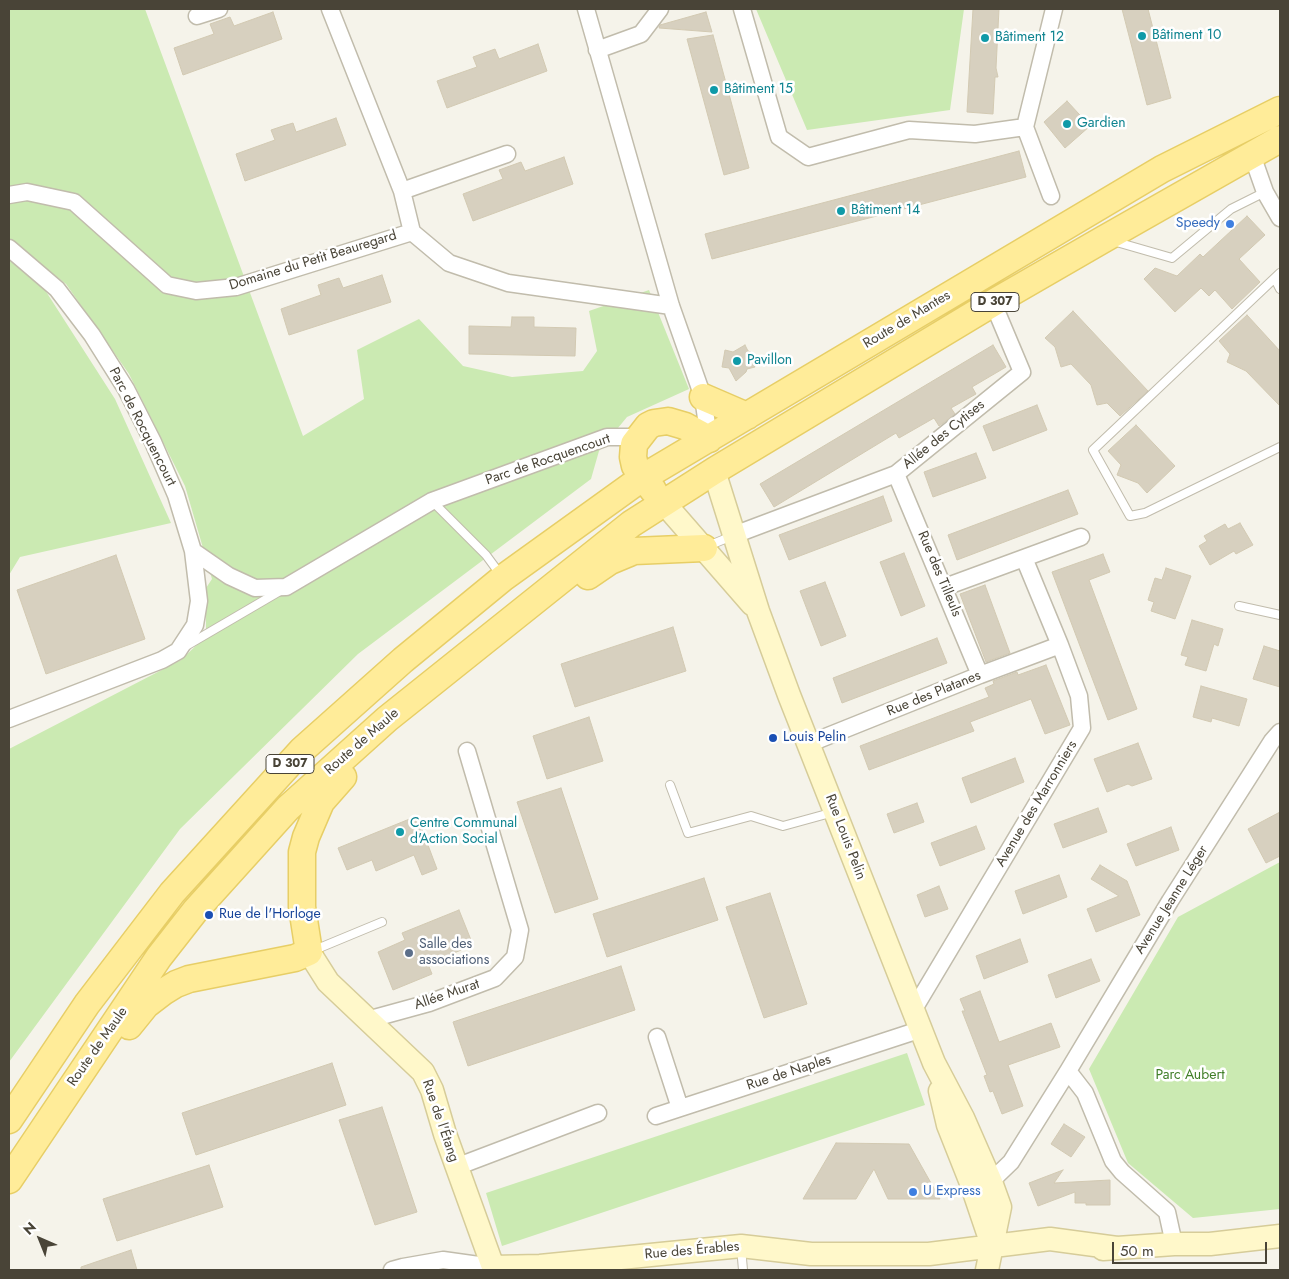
<!DOCTYPE html>
<meta charset="utf-8">
<style>
body{margin:0}
#map{position:relative;width:1289px;height:1279px;overflow:hidden;background:#f5f3ea;font-family:Jost,sans-serif}
canvas{display:block}
.frame{position:absolute;inset:0;border:10px solid #494437;pointer-events:none}
.north{position:absolute;left:15px;top:1214px;width:50px;height:50px;-webkit-text-stroke:4px #fff;paint-order:stroke;rotate:316deg;font-size:14px;font-weight:700;line-height:20px;text-align:center;color:#494437}
.north::after{content:'';display:block;margin:auto;width:18px;height:22px;background:#494437;clip-path:polygon(50% 0,100% 100%,50% 72%,0 100%)}
.scale{position:absolute;left:1112px;top:1242px;width:155px;height:22px;box-sizing:border-box;border:2px solid #494437;border-top:0;padding-left:6px;font-size:15px;line-height:18px;white-space:nowrap;color:#494437;-webkit-text-stroke:4px #fff;paint-order:stroke}
</style>
<div id="map">
<canvas width="1289" height="1279"></canvas>
<div class="frame"></div>
<div class="north">N</div>
<div class="scale">50 m</div>
</div>
<script>
const ctx = document.querySelector('canvas').getContext('2d');
ctx.lineJoin = 'round';
function paint(path, color) {
  ctx.fillStyle = color;
  ctx.fill(path, 'evenodd');
}
function shape(rows) {
  const path = new Path2D();
  for (const r of rows) {
    path.moveTo(r[0], r[1]);
    for (let i = 2; i < r.length; i += 2) path.lineTo(r[i], r[i + 1]);
  }
  return path;
}
function trace(path, color, width, dash) {
  ctx.strokeStyle = color;
  ctx.lineWidth = width;
  ctx.lineCap = dash ? 'butt' : 'round';
  ctx.setLineDash(dash || []);
  ctx.stroke(path);
}
function label(font, color, halo, rows, align = 'center') {
  ctx.font = font + ' Jost,sans-serif';
  ctx.lineWidth = 5;
  ctx.setLineDash([]);
  ctx.textBaseline = 'middle';
  ctx.strokeStyle = halo;
  ctx.fillStyle = color;
  for (const [text, x, y, turn = 0] of rows) {
    ctx.save();
    ctx.translate(x, y);
    ctx.rotate((+turn || 0) * Math.PI / 180);
    ctx.textAlign = isNaN(turn) ? turn : align;
    if (halo) ctx.strokeText(text, 0, 0);
    ctx.fillText(text, 0, 0);
    ctx.restore();
  }
}
paint(shape([
 [9,9,145,9,303,436,364,399,357,350,419,319,463,366,512,377,583,371,597,351,589,311,649,290,689,389,627,417,599,451,591,479,358,654,180,829,9,1062,9,749,181,660,206,636,206,588,212,579,185,486,129,374,66,284,9,239],
 [756,9,964,9,950,110,807,130],
 [9,260,45,290,115,399,171,523,20,557,9,575],
 [1280,862,1280,1209,1193,1218,1128,1163,1089,1069,1178,917],
 [907,1053,925,1105,502,1246,486,1193]
]), '#cbeab2');
const building = shape([
 [973,9,999,9,996,68,998,77,995,77,993,114,967,112,973,9],
 [1122,9,1148,9,1171,98,1147,105,1122,9],
 [273,12,282,39,183,75,174,48,214,34,210,24,230,17,234,26,273,12],
 [706,12,712,32,659,28,660,25,706,12],
 [713,35,749,168,724,175,687,39,713,35],
 [538,44,547,71,447,108,437,81,477,67,473,57,495,49,499,59,538,44],
 [1067,101,1090,126,1065,148,1044,122,1067,101],
 [336,118,346,145,245,181,236,154,275,140,271,130,283,126,293,123,296,132,336,118],
 [1019,151,1026,177,712,259,705,234,1019,151],
 [564,157,573,184,473,221,463,194,503,179,499,170,521,162,525,171,564,157],
 [1247,216,1265,235,1239,259,1260,282,1232,309,1215,290,1209,296,1201,288,1175,312,1144,279,1155,268,1177,276,1200,254,1203,257,1247,216],
 [382,275,391,302,289,335,281,309,321,295,318,285,339,278,343,288,382,275],
 [1073,311,1148,391,1120,416,1107,403,1097,405,1091,385,1071,364,1061,367,1055,347,1045,338,1073,311],
 [1247,315,1280,351,1280,406,1246,371,1227,362,1230,354,1219,341,1247,315],
 [512,317,534,317,534,327,576,328,575,356,469,354,469,326,511,327,512,317],
 [745,345,748,351,751,352,750,359,755,367,747,369,746,372,736,381,729,368,722,367,725,350,733,352,745,345],
 [993,345,1006,367,972,387,976,394,951,408,955,414,939,426,934,418,899,438,896,433,774,507,760,484,993,345],
 [1037,405,1047,430,993,451,983,426,1037,405],
 [1136,425,1175,466,1147,493,1138,483,1117,475,1121,465,1108,451,1136,425],
 [976,453,986,478,933,497,924,472,976,453],
 [1068,490,1078,514,957,560,948,535,1068,490],
 [883,496,892,521,789,560,779,535,883,496],
 [1240,523,1253,545,1236,554,1234,551,1210,565,1199,546,1207,541,1204,536,1225,524,1228,529,1240,523],
 [904,553,925,606,901,616,880,562,904,553],
 [1103,554,1110,572,1089,580,1137,709,1108,720,1052,572,1103,554],
 [116,555,145,639,46,674,17,590,116,555],
 [1166,568,1191,576,1175,619,1151,611,1154,602,1148,600,1155,578,1162,580,1166,568],
 [825,582,846,636,821,646,800,591,825,582],
 [985,585,1010,653,986,662,960,594,985,585],
 [1192,620,1223,629,1218,646,1214,644,1206,671,1185,665,1188,657,1181,655,1192,620],
 [673,627,686,671,575,707,561,664,673,627],
 [937,638,947,663,842,703,833,678,937,638],
 [1264,646,1280,651,1280,687,1253,679,1264,646],
 [1046,665,1070,725,1045,734,1031,699,970,722,974,731,869,770,860,746,989,697,985,688,994,684,993,681,1017,672,1018,675,1046,665],
 [1201,686,1247,699,1239,726,1212,718,1211,722,1193,717,1201,686],
 [589,717,603,761,547,779,533,736,589,717],
 [1138,743,1152,779,1132,786,1128,784,1107,792,1094,759,1138,743],
 [1015,758,1024,782,971,803,962,778,1015,758],
 [561,788,598,899,555,913,517,802,561,788],
 [917,803,924,822,894,833,887,814,917,803],
 [1098,808,1107,832,1063,848,1054,824,1098,808],
 [1280,812,1280,856,1266,863,1248,829,1280,812],
 [417,816,437,869,422,875,414,855,376,871,372,860,347,870,338,848,417,816],
 [976,826,985,849,940,866,931,843,976,826],
 [1171,827,1179,850,1136,866,1127,844,1171,827],
 [1100,865,1127,881,1140,915,1096,932,1087,909,1119,896,1091,879,1100,865],
 [1059,875,1067,897,1023,914,1015,891,1059,875],
 [704,878,718,920,607,957,593,914,704,878],
 [939,886,948,909,925,917,917,895,939,886],
 [770,893,807,1004,764,1018,726,907,770,893],
 [459,910,473,945,428,964,432,974,393,990,378,952,405,940,402,933,459,910],
 [1020,939,1028,962,984,979,976,956,1020,939],
 [1091,959,1100,981,1056,998,1048,975,1091,959],
 [621,966,635,1010,468,1066,453,1022,621,966],
 [980,991,999,1042,1051,1023,1060,1047,1008,1065,1023,1106,1002,1114,993,1091,990,1092,984,1076,987,1075,962,1011,965,1011,960,999,980,991],
 [332,1063,346,1105,196,1155,182,1113,332,1063],
 [382,1107,417,1212,375,1225,339,1120,382,1107],
 [1064,1124,1085,1137,1071,1157,1051,1144,1064,1124],
 [836,1143,909,1144,940,1199,888,1199,874,1169,856,1199,803,1199,836,1143],
 [209,1165,223,1207,117,1241,103,1199,209,1165],
 [1063,1170,1054,1183,1110,1180,1110,1205,1086,1205,1086,1203,1075,1203,1075,1192,1038,1206,1029,1183,1063,1170],
 [131,1250,137,1270,81,1270,81,1267,131,1250]
]);
paint(building, '#d7d0bf');
trace(building, '#d2c9b2', 1);
const lane = shape([
 [1113,241,1172,258,1231,209,1265,192],
 [1280,273,1093,450,1130,516,1145,513,1280,447],
 [1275,279,1280,289],
 [432,501,486,555,500,574],
 [708,546,732,536],
 [1239,606,1280,615],
 [186,646,280,591],
 [670,785,688,833,751,816,783,826,834,812],
 [312,951,382,922],
 [741,1247,743,1270]
]);
const street = shape([
 [330,9,402,191,412,232,449,263,508,283,671,306],
 [586,9,671,306,703,397,709,439],
 [742,9,779,137,808,157,909,130,975,134,1025,127,1054,9],
 [197,16,219,9],
 [597,50,641,34,660,9],
 [1025,127,1051,196],
 [1252,155,1265,192,1280,218],
 [402,191,507,154],
 [9,195,27,192,74,202,167,285,196,291,236,287,412,232],
 [9,248,57,289,92,335,126,389,153,442,176,495,193,551,199,601,195,625,178,651,162,660,9,719],
 [896,474,980,675],
 [734,535,896,474,1022,372,993,303],
 [193,551,229,576,255,588,286,587,432,501,607,437,638,437],
 [945,587,1081,537],
 [808,744,980,675,1060,645],
 [914,1009,1082,728,1079,696,1060,645,1024,558],
 [367,1020,429,1003,495,978,515,957,520,930,467,751],
 [657,1037,680,1108],
 [1068,1071,1085,1093,1113,1161,1122,1172,1167,1212,1174,1244],
 [656,1116,922,1029],
 [456,1167,598,1113],
 [984,1188,1011,1162,1068,1071,1170,901,1272,741,1280,732],
 [392,1270,403,1267,443,1260,493,1267,494,1270]
]);
const secondary = shape([
 [714,471,758,611,789,695,934,1063,963,1118,991,1182,1000,1207,987,1270],
 [664,503,752,604],
 [309,952,328,982,423,1072,432,1090,445,1134,493,1267,540,1266,741,1246,811,1254,929,1254,1050,1239,1117,1248],
 [940,1091,948,1125,971,1183,992,1245],
 [1103,1249,1174,1244,1210,1244,1280,1236]
]);
const primary = shape([
 [703,397,747,416],
 [653,490,635,466,633,457,634,444,648,426,654,423,668,421,685,426,709,439],
 [588,576,610,561,634,551,704,548],
 [129,1026,146,1005,163,992,176,984,189,979,295,958,309,952,302,907,302,852,306,837,321,802,343,777],
 [9,1120,87,1004,172,893,302,750,403,660,503,578,642,478,1162,169,1280,110],
 [9,1180,159,957,195,911,288,808,387,719,631,524,714,471,993,303,1104,239,1280,139]
]);
trace(lane, '#c1bcac', 10);
trace(street, '#c1bcac', 19);
trace(secondary, '#d6cc99', 25);
trace(primary, '#e7ce66', 29);
trace(lane, '#fff', 8);
trace(street, '#fff', 16);
trace(secondary, '#fff8ca', 22);
trace(primary, '#ffec99', 26);
for (const [x, y, r, color] of [
 [1142,36,5,"#0f9aa8"],
 [985,38,5,"#0f9aa8"],
 [714,90,5,"#0f9aa8"],
 [1067,124,5,"#0f9aa8"],
 [841,211,5,"#0f9aa8"],
 [1230,224,5,"#3f7fe0"],
 [737,361,5,"#0f9aa8"],
 [773,738,5,"#1a4fb4"],
 [400,832,5,"#0f9aa8"],
 [209,915,5,"#1a4fb4"],
 [409,953,5,"#5c6f8a"],
 [913,1192,5,"#3f7fe0"]
]) {
  const dot = new Path2D();
  dot.arc(x, y, r, 0, 2 * Math.PI);
  ctx.fillStyle = color;
  ctx.fill(dot);
  trace(dot, '#fff', 2);
}
for (const [x, y, w] of [
 [995,302,48],
 [290,764,48]
]) {
  const box = new Path2D();
  box.roundRect(x - w / 2, y - 9.5, w, 19, 4);
  ctx.fillStyle = '#fff';
  ctx.fill(box);
  trace(box, '#494437', 1);
}
label('bold 12px', '#494437', null, [
 ["D 307",995,302],
 ["D 307",290,764]
]);
label('14px', '#0d838f', '#fff', [
 ["Bâtiment 10",1152,36],
 ["Bâtiment 12",995,38],
 ["Bâtiment 15",724,90],
 ["Gardien",1077,124],
 ["Bâtiment 14",851,211],
 ["Pavillon",747,361],
 ["Centre Communal",410,824],
 ["d'Action Social",410,840]
], 'left');
label('14px', '#366cbe', '#fff', [
 ["Speedy",1220,224],
 ["U Express",923,1192,"left"]
], 'right');
label('14px', '#494437', '#fff', [
 ["Domaine du Petit Beauregard",313,261,-17],
 ["Route de Mantes",907,320,-31],
 ["Parc de Rocquencourt",142,427,63],
 ["Allée des Cytises",944,435,-39],
 ["Parc de Rocquencourt",548,460,-19],
 ["Rue des Tilleuls",939,574,67],
 ["Rue des Platanes",934,694,-22],
 ["Route de Maule",362,742,-41],
 ["Avenue des Marronniers",1037,804,-59],
 ["Rue Louis Pelin",845,837,69],
 ["Avenue Jeanne Léger",1172,900,-58],
 ["Allée Murat",447,995,-19],
 ["Route de Maule",98,1047,-55],
 ["Rue de Naples",789,1073,-18],
 ["Rue de l'Étang",440,1121,71],
 ["Rue des Érables",692,1251,-5]
]);
label('14px', '#164399', '#fff', [
 ["Louis Pelin",783,738],
 ["Rue de l'Horloge",219,915]
], 'left');
label('14px', '#4e5e75', '#fff', [
 ["Salle des",419,945],
 ["associations",419,961]
], 'left');
label('14px', '#407e28', '#fff', [
 ["Parc Aubert",1190,1076]
]);
</script>
